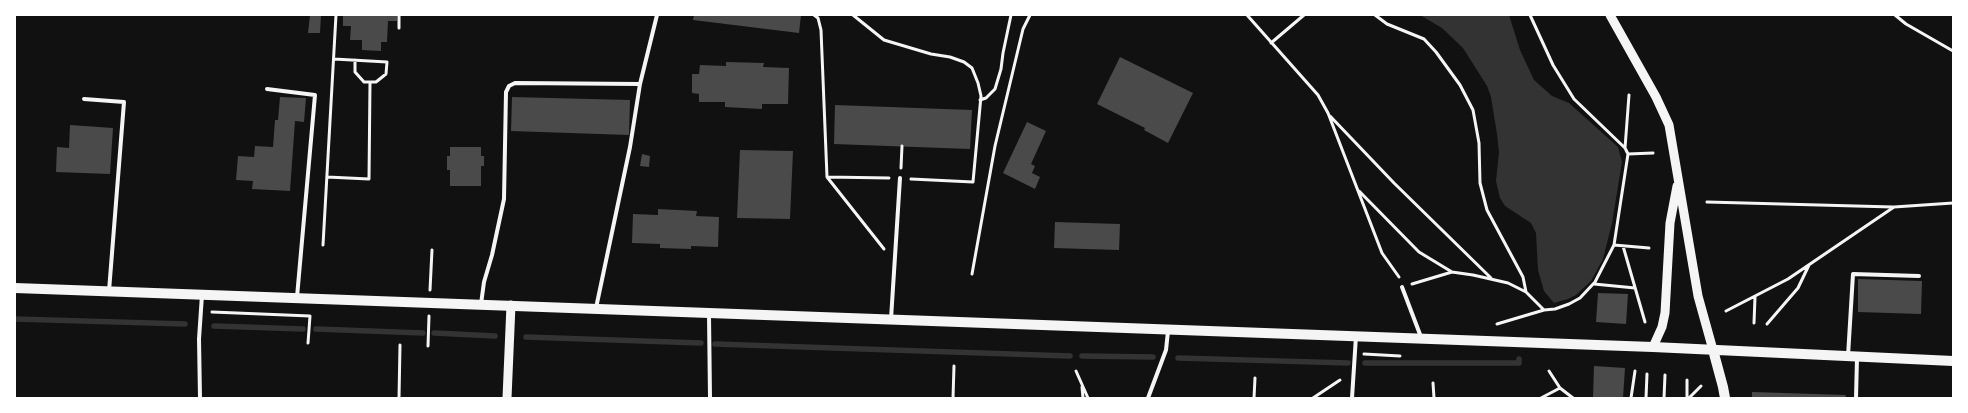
<!DOCTYPE html>
<style>
body{margin:0}
#map{position:relative;width:1968px;height:413px;overflow:hidden;background:#111;font-family:"Fira Sans Condensed",sans-serif}
canvas{display:block}
.frame{position:absolute;inset:0;border:16px solid #fff;pointer-events:none}
</style>
<div id="map">
<canvas width="1968" height="413"></canvas>
<div class="frame"></div>
</div>
<script>
const ctx = document.querySelector('canvas').getContext('2d');
ctx.lineJoin = 'round';
function paint(path, color) {
  ctx.fillStyle = color;
  ctx.fill(path, 'evenodd');
}
function shape(rows) {
  const path = new Path2D();
  for (const r of rows) {
    path.moveTo(r[0], r[1]);
    for (let i = 2; i < r.length; i += 2) path.lineTo(r[i], r[i + 1]);
  }
  return path;
}
function trace(path, color, width, dash) {
  ctx.strokeStyle = color;
  ctx.lineWidth = width;
  ctx.lineCap = dash ? 'butt' : 'round';
  ctx.setLineDash(dash || []);
  ctx.stroke(path);
}
paint(shape([
 [1420,15,1509,15,1520,50,1534,80,1552,96,1569,103,1618,147,1622,162,1612,223,1603,259,1591,281,1576,295,1568,299,1554,303,1544,291,1538,270,1536,233,1531,223,1505,206,1500,198,1496,181,1499,152,1497,134,1491,97,1487,86,1463,48,1442,28]
]), '#333');
trace(shape([
 [15,319,185,324],
 [214,326,303,329],
 [316,329,423,333],
 [434,333,495,336],
 [526,337,701,343],
 [715,344,1070,356],
 [1082,356,1153,357],
 [1178,358,1348,363],
 [1365,363,1519,363,1519,359]
]), '#333', 5.5);
paint(shape([
 [310,15,321,15,320,33,308,33],
 [343,15,397,15,397,21,388,21,387,42,381,42,381,51,362,50,362,40,350,40,351,26,343,26],
 [694,15,801,15,799,33,693,20],
 [1120,57,1193,93,1168,143,1144,130,1145,128,1097,104],
 [726,62,764,63,763,67,789,68,788,104,762,104,762,109,725,107,725,102,699,102,699,94,692,93,692,74,699,74,700,65,726,66],
 [280,97,306,98,304,122,295,121,290,191,252,189,253,181,236,180,238,156,254,157,255,146,273,147,275,120,278,120],
 [512,97,630,100,629,135,511,131],
 [835,105,972,110,970,149,834,144],
 [1027,122,1046,131,1031,164,1035,166,1032,173,1040,177,1035,189,1003,173],
 [70,125,113,128,110,174,56,172,57,147,69,148],
 [450,147,481,147,481,156,484,156,484,166,481,166,481,186,450,186,450,170,447,170,447,156,450,156],
 [740,150,793,151,790,219,737,218],
 [642,154,650,156,649,167,640,166],
 [658,209,697,211,696,216,719,217,718,247,691,246,691,249,660,248,660,244,632,243,633,214,658,215],
 [1055,222,1120,224,1119,250,1054,248],
 [1858,279,1922,281,1921,314,1858,312],
 [1598,293,1628,294,1626,324,1596,322],
 [1594,366,1625,368,1623,398,1593,397],
 [1752,392,1846,395,1845,398,1752,398]
]), '#4a4a4a');
trace(shape([
 [814,15,818,18,821,30,827,177,889,178],
 [853,15,884,40,931,54,950,57,964,62,972,68,978,83,981,96,973,182,911,179],
 [1247,15,1318,95,1328,113,1382,253,1399,277],
 [1375,15,1387,24,1424,39,1436,52,1460,85,1473,110,1479,143,1480,183,1487,210,1523,277,1526,292],
 [1895,15,1906,24,1953,51],
 [399,28,399,15],
 [1271,43,1304,15],
 [334,59,387,62,386,74,376,82,364,82,355,72,355,60],
 [980,100,986,98,995,89,1001,69,1003,53,1011,15],
 [1330,116,1394,183,1491,278],
 [1625,148,1629,95],
 [1628,154,1653,153],
 [901,168,902,146],
 [327,177,369,179,370,83],
 [827,177,884,249],
 [1359,191,1419,252,1452,272],
 [1707,202,1893,207],
 [323,245,336,15],
 [1614,245,1649,248],
 [1623,246,1645,322],
 [972,274,995,146,1023,29,1030,15],
 [1412,284,1452,272,1473,275,1508,283,1526,292,1544,310],
 [1594,284,1635,288],
 [430,290,432,250],
 [1726,311,1788,279,1894,207,1953,203],
 [212,312,310,316,308,343],
 [1754,323,1755,297],
 [1497,324,1544,310,1555,309,1569,304,1580,298,1595,282,1614,245,1628,154,1625,148,1574,99,1553,65,1530,15],
 [1767,324,1798,288,1809,265],
 [428,346,429,316],
 [1364,354,1400,356],
 [1076,371,1088,398],
 [1549,371,1560,388,1573,398],
 [1433,383,1434,398],
 [1082,387,1083,398],
 [399,398,400,345],
 [953,398,954,366],
 [1254,398,1255,378],
 [1313,398,1340,380],
 [1541,398,1560,388],
 [1631,398,1635,371],
 [1646,398,1647,374],
 [1664,398,1665,375],
 [1687,398,1687,380],
 [1689,398,1701,386]
]), '#f5f5f5', 3);
trace(shape([
 [267,89,315,95,297,297],
 [84,99,124,102,109,291],
 [1402,287,1421,337],
 [481,304,484,282,492,255,504,199,506,92,509,86,515,83,640,84],
 [596,308,630,147,640,84,657,15],
 [709,315,710,398],
 [891,319,900,178],
 [1848,356,1853,274,1919,276],
 [200,398,199,339,202,295],
 [1148,398,1166,350,1168,331],
 [1352,398,1356,336],
 [1856,398,1857,358]
]), '#f5f5f5', 4);
trace(shape([
 [1610,15,1656,97,1669,125,1698,296,1713,350],
 [1653,347,1662,327,1665,313,1670,223,1677,186],
 [507,398,511,305]
]), '#f5f5f5', 9);
trace(shape([
 [15,288,1653,347,1953,361],
 [1713,350,1723,387,1725,398]
]), '#f5f5f5', 10);
</script>
